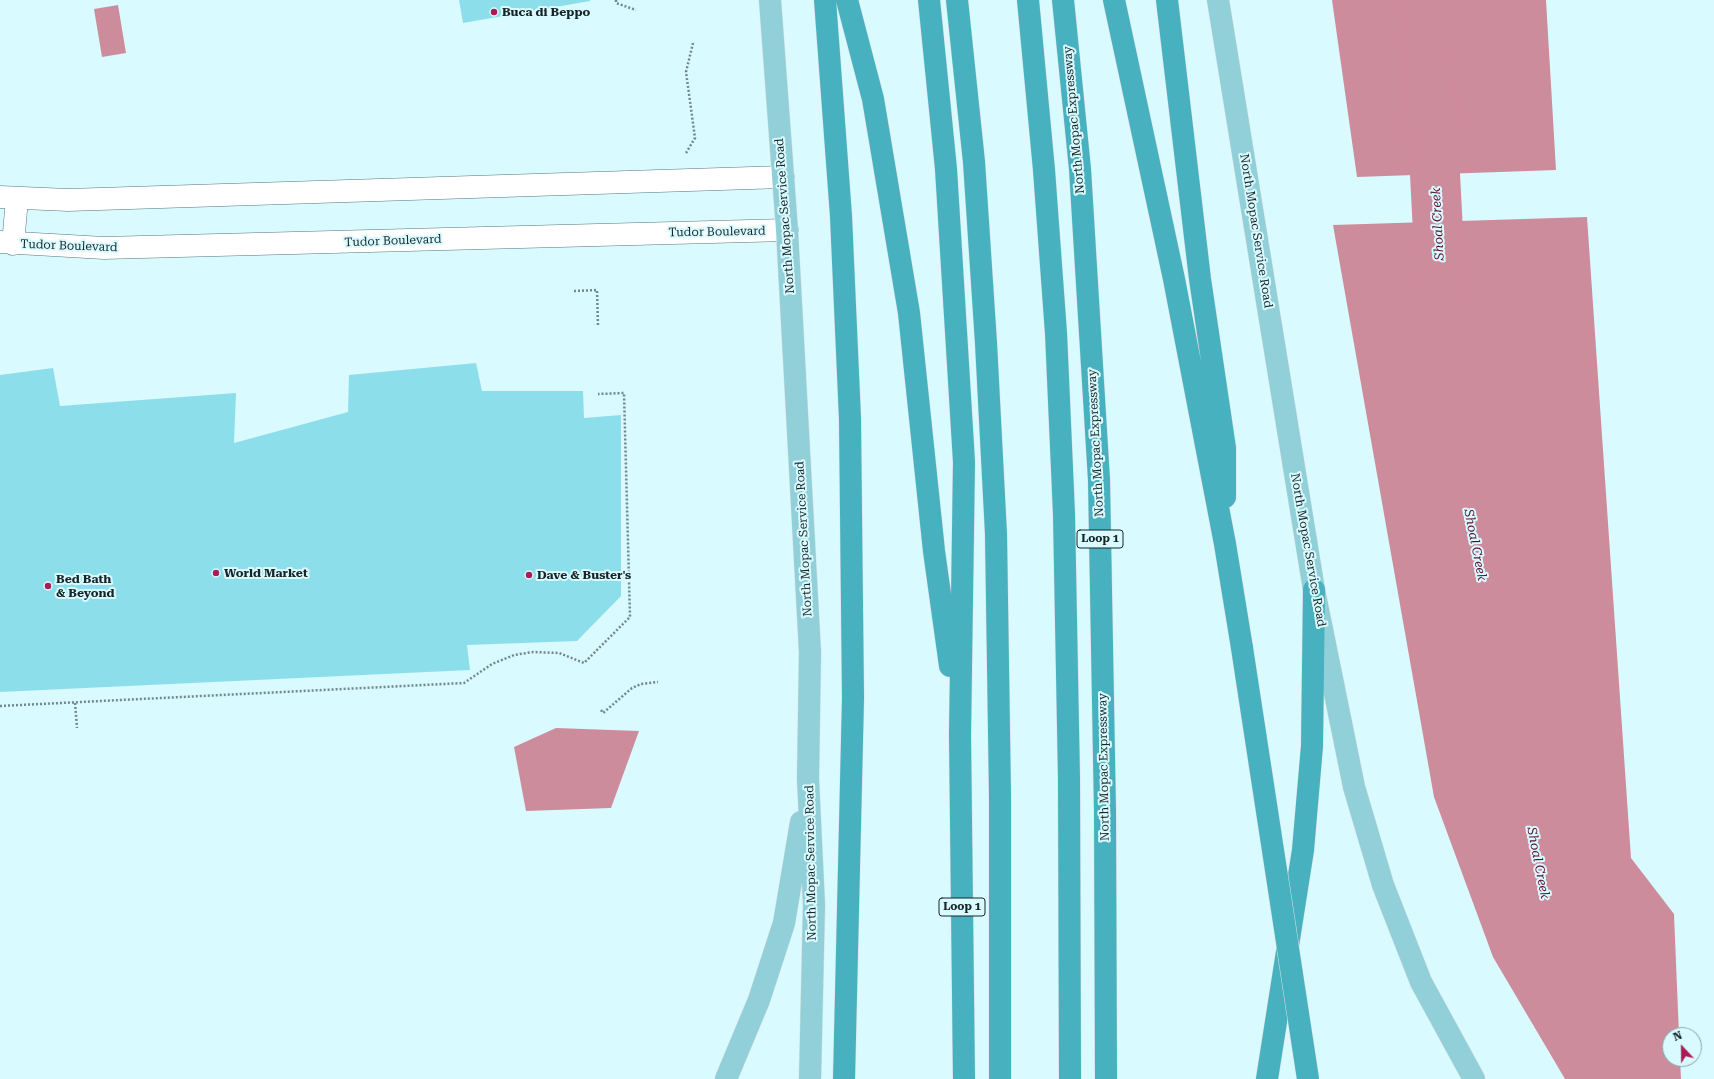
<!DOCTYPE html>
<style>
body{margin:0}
#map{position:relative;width:1714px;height:1079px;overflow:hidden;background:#d9faff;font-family:"Roboto Serif",serif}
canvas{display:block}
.north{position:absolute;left:1662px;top:1027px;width:40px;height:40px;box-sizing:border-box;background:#d9faff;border:1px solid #8ba5a9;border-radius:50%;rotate:338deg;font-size:11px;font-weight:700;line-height:16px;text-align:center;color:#162628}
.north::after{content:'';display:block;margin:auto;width:14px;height:18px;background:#ac1b53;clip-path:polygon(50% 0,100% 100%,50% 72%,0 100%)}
</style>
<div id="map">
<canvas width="1714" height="1079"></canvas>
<div class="north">N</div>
</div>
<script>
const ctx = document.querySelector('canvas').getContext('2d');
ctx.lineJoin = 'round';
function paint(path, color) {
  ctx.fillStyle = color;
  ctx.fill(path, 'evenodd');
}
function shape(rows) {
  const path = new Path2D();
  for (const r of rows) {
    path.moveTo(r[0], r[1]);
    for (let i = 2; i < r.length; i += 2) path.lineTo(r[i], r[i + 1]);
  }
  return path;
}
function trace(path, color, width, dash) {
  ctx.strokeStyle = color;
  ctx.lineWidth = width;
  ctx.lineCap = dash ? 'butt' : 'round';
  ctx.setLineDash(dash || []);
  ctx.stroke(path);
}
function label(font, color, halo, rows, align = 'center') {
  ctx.font = font + ' "Roboto Serif",serif';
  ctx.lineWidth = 4;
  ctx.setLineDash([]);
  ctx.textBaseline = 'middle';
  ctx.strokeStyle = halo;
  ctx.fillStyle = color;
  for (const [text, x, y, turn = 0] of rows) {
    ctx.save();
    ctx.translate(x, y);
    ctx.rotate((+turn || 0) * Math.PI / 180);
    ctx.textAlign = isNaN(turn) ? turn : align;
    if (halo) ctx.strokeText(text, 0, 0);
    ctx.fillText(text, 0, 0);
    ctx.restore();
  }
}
paint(shape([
 [1332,0,1546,0,1556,170,1357,177],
 [118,5,126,53,102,57,94,9],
 [1587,217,1631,858,1674,914,1679,1035,1670,1035,1670,1059,1680,1059,1681,1079,1565,1079,1493,957,1434,797,1333,225],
 [556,728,639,731,611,808,526,811,514,747]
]), '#cd8c9b');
trace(shape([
 [1426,0,1441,290]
]), '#cd8c9b', 50);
paint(shape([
 [459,0,590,0,590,1,463,23],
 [476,363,482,391,583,391,584,418,621,415,621,596,577,641,467,645,470,670,0,692,0,375,53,368,60,406,236,393,234,443,348,412,349,375]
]), '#8ddeeb');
const minor = shape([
 [0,197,68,200,783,177],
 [0,242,104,248,787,230],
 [13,244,17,199]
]);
const major = shape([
 [770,0,787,230,810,652,808,779,814,905,810,1079],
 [1218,0,1314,590,1354,787,1383,885,1421,982,1474,1079],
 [726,1079,759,1000,784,923,801,822]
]);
const highway = shape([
 [825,0,841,216,850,419,853,698,844,1079],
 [847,0,873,99,909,313,934,551,950,666],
 [929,0,946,169,964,462,960,735,964,1079],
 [957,0,974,162,986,343,996,534,1000,796,1000,1079],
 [1028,0,1044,170,1056,333,1064,514,1069,779,1070,1079],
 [1063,0,1080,169,1099,480,1105,812,1106,1079],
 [1114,0,1174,279,1225,544,1242,648],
 [1167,0,1200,279,1225,448,1225,497],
 [1267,1079,1303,850,1312,746,1314,590]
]);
trace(minor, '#53787e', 23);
trace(major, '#dee1e1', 23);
trace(highway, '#dee1e1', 23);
trace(shape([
 [616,0,616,3,636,10],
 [686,153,695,138,686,72,693,43],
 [574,291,597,290,598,326],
 [75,703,77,728],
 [0,706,464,683,492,664,514,655,533,652,559,653,584,663,630,617,624,393,598,394],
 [601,710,603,713,632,688,641,684,658,682]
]), '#71888c', 2.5, [2, 2]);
trace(minor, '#fff', 22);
trace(major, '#91d0d9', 22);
trace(highway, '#48b1c0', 22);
const highwayBridge = shape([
 [1242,648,1308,1079]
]);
trace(highwayBridge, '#dee1e1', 23, []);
trace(highwayBridge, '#48b1c0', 22);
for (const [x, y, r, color] of [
 [494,12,4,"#ac1b53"],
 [216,573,4,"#ac1b53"],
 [529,575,4,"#ac1b53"],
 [48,586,4,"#ac1b53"]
]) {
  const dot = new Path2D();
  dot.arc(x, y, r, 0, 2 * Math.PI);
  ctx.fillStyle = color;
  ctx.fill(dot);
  trace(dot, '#d9faff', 1.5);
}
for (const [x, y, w] of [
 [1100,539,46],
 [962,907,46]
]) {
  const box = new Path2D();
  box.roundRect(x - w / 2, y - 9, w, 18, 3);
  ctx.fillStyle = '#d9faff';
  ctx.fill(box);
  trace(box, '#162628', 1);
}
label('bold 11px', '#162628', null, [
 ["Loop 1",1100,539],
 ["Loop 1",962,907]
]);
label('bold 12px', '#162628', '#d9faff', [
 ["Buca di Beppo",502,12],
 ["World Market",224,573],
 ["Dave & Buster's",537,575],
 ["Bed Bath",56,579],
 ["& Beyond",56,593]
], 'left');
label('12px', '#162628', '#d9faff', [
 ["North Mopac Expressway",1074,120,-95],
 ["North Mopac Service Road",785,216,-94],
 ["North Mopac Service Road",1256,231,81],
 ["Tudor Boulevard",717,232,-1],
 ["Tudor Boulevard",393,241,-2],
 ["Tudor Boulevard",69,246,2],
 ["North Mopac Expressway",1096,443,-93],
 ["North Mopac Service Road",804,539,-93],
 ["North Mopac Service Road",1308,550,80],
 ["North Mopac Expressway",1104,767,-91],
 ["North Mopac Service Road",811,863,-91]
]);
label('italic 13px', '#5a0c29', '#d9faff', [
 ["Shoal Creek",1438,224,-93],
 ["Shoal Creek",1475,545,79],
 ["Shoal Creek",1538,863,79]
]);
</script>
